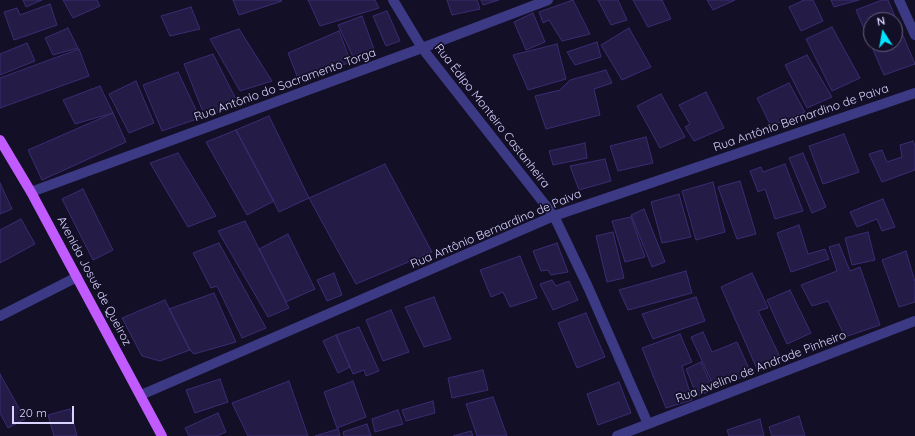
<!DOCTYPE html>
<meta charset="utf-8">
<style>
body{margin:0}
#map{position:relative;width:915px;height:436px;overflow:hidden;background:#130f26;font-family:Quicksand,sans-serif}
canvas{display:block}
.north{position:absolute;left:863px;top:12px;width:40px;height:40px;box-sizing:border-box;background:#130f26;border:1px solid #625e7d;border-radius:50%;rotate:349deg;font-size:11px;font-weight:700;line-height:16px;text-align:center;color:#d9d4ff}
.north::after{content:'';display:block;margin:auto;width:14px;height:18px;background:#00e5ff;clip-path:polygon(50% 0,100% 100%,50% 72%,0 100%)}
.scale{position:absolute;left:12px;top:406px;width:62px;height:18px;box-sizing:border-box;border:2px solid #d9d4ff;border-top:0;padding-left:5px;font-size:12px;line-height:14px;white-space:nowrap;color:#d9d4ff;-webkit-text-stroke:3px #130f26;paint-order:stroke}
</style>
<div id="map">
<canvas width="915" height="436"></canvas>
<div class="north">N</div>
<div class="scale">20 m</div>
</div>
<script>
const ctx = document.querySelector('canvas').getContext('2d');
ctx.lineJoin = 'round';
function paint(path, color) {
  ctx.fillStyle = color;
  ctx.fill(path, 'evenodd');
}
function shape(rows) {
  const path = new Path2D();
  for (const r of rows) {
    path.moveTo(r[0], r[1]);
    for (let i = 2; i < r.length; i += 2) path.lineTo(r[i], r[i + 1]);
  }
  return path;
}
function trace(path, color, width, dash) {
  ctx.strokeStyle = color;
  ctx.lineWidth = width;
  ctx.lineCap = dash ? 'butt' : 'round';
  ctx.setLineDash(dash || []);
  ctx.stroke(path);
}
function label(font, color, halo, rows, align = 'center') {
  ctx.font = font + ' Quicksand,sans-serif';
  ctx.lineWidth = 3.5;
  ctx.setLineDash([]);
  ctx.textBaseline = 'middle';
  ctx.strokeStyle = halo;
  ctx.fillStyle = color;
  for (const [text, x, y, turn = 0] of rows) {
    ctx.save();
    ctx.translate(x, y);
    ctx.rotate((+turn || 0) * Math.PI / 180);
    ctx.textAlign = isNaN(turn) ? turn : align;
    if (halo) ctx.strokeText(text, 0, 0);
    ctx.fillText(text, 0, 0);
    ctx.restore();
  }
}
const building = shape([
 [23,0,42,0,26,7,23,0],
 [63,0,97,0,100,6,73,18,63,0],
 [233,0,281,0,282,1,239,15,233,0],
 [308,0,375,0,379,8,320,26,308,0],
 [447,0,477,0,480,9,452,15,447,0],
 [481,0,499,0,483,5,481,0],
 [573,0,590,34,562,41,549,20,543,23,539,12,573,0],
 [598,0,618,0,627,20,611,25,598,0],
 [633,0,662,0,671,19,648,27,633,0],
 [707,0,735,0,713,10,707,0],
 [804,0,813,0,823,21,801,31,789,7,804,0],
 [831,0,859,0,834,7,831,0],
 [882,0,888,0,915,64,884,75,856,10,882,0],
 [871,20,895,20,895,44,871,44,871,20],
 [50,4,57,25,14,40,4,12,17,8,20,15,50,4],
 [191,7,200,29,170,36,161,16,191,7],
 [387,11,400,41,386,46,373,16,387,11],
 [533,13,545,42,526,50,514,22,533,13],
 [362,16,375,52,354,59,338,25,362,16],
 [832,27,860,78,832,91,806,39,832,27],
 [68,28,78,48,53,55,45,38,68,28],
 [629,28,651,67,622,80,601,45,629,28],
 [239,29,272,81,240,91,210,39,239,29],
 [339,31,351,62,299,81,288,53,339,31],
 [597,42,601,57,575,65,567,52,597,42],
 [27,43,35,61,0,75,0,54,27,43],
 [557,44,566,79,528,90,513,55,557,44],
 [79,49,89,76,0,108,0,78,79,49],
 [213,54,239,105,205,117,184,64,213,54],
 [807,55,832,97,807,108,785,65,807,55],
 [606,70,612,83,594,89,600,115,546,129,535,96,560,90,570,80,606,70],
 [178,72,200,118,162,131,143,85,178,72],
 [136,81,154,123,129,133,109,94,136,81],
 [789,83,805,112,771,126,757,98,789,83],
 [100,86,113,113,75,124,63,100,100,86],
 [706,92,724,128,694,141,685,127,690,124,679,105,706,92],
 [661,94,685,137,660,148,637,106,661,94],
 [113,113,126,142,42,180,28,150,113,113],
 [269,116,309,198,279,212,236,130,269,116],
 [236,130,274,201,247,215,206,142,236,130],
 [844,134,859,172,823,184,809,146,844,134],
 [646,137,653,163,618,171,610,146,646,137],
 [913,141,915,146,915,170,882,182,869,154,882,150,887,162,902,157,900,145,913,141],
 [585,143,587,158,553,165,549,151,585,143],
 [178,153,216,216,188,227,150,163,178,153],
 [803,153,826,207,812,213,789,158,803,153],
 [605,159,611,181,579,190,570,166,605,159],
 [385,164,432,252,356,284,309,198,385,164],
 [785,164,803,211,775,219,765,189,758,192,750,171,761,167,763,172,785,164],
 [740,181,756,234,737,239,718,187,740,181],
 [713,182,725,232,696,240,682,191,713,182],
 [0,183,12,209,0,214,0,183],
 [83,189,113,250,93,260,62,199,83,189],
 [679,194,691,237,662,243,651,202,679,194],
 [883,199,895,227,882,231,877,219,857,227,850,212,883,199],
 [644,209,665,262,652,267,631,215,644,209],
 [631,217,645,257,625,262,612,221,631,217],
 [21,219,35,244,0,263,0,230,21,219],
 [245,221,289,308,268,317,218,231,245,221],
 [799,225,808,254,825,249,829,259,791,272,777,233,799,225],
 [613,232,624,278,607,282,596,236,613,232],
 [868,232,875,260,852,265,845,238,868,232],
 [288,234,315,289,286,302,259,249,288,234],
 [219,243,266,328,242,338,217,286,211,288,193,253,219,243],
 [557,243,568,272,551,275,548,270,541,271,533,251,557,243],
 [839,244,850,271,860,267,880,325,845,337,828,301,812,306,801,285,837,271,829,247,839,244],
 [906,251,915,282,915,302,899,307,882,260,906,251],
 [520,256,537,298,510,307,503,292,491,297,480,270,520,256],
 [686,271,692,293,628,310,619,290,686,271],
 [334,273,342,295,327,301,317,280,334,273],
 [752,273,768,308,758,311,781,359,757,369,721,287,752,273],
 [552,280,556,286,569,281,578,300,553,310,540,284,552,280],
 [790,290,811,333,787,344,767,300,790,290],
 [214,293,236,342,194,354,190,350,169,309,214,293],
 [434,297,451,339,424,347,405,307,434,297],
 [696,297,705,321,653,339,642,314,696,297],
 [165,300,190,350,160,361,142,356,122,318,165,300],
 [391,310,409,352,383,361,366,320,391,310],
 [586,313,605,357,577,368,558,323,586,313],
 [359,327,379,371,366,376,364,370,353,374,336,335,359,327],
 [703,332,712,352,737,342,751,373,715,389,691,337,703,332],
 [680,334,692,362,682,366,692,400,666,408,642,348,680,334],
 [336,335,350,367,338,373,323,341,336,335],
 [701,362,713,390,697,396,686,369,701,362],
 [483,370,488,390,452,398,448,378,483,370],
 [0,374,25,419,8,428,0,413,0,374],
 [220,379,228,402,195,413,186,390,220,379],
 [289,381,308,436,248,436,232,403,289,381],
 [353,381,366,417,337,428,324,392,353,381],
 [619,382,631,413,598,425,587,394,619,382],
 [493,397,507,436,477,436,466,404,493,397],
 [433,401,435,413,406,421,402,410,433,401],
 [70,409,77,436,54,436,48,415,70,409],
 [398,410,403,424,375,432,372,419,398,410],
 [218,413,226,432,217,436,189,436,185,428,218,413],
 [799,416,805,436,772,436,769,427,799,416],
 [760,419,764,436,729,436,727,430,760,419],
 [367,424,371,436,344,436,343,432,367,424],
 [338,429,340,436,315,436,338,429],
 [471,431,473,436,453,436,471,431]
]);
paint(building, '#241b47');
trace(building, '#3b2d73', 1);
trace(shape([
 [393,0,422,48,554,216,588,287,648,424],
 [899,0,915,35],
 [31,192,422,48,548,0],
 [0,316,77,277],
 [141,395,554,216,915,93],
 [617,436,915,321]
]), '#3d3a85', 10);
trace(shape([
 [0,140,31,192,162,436]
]), '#c25bff', 10);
label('12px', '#d9d4ff', '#130f26', [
 ["Rua Antônio do Sacramento Torga",285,85,-20],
 ["Rua Édipo Monteiro Castanheira",492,116,52],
 ["Rua Antônio Bernardino de Paiva",801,118,-19],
 ["Rua Antônio Bernardino de Paiva",496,229,-23],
 ["Avenida Josué de Queiroz",94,281,62],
 ["Rua Avelino de Andrade Pinheiro",761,367,-21]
]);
</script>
